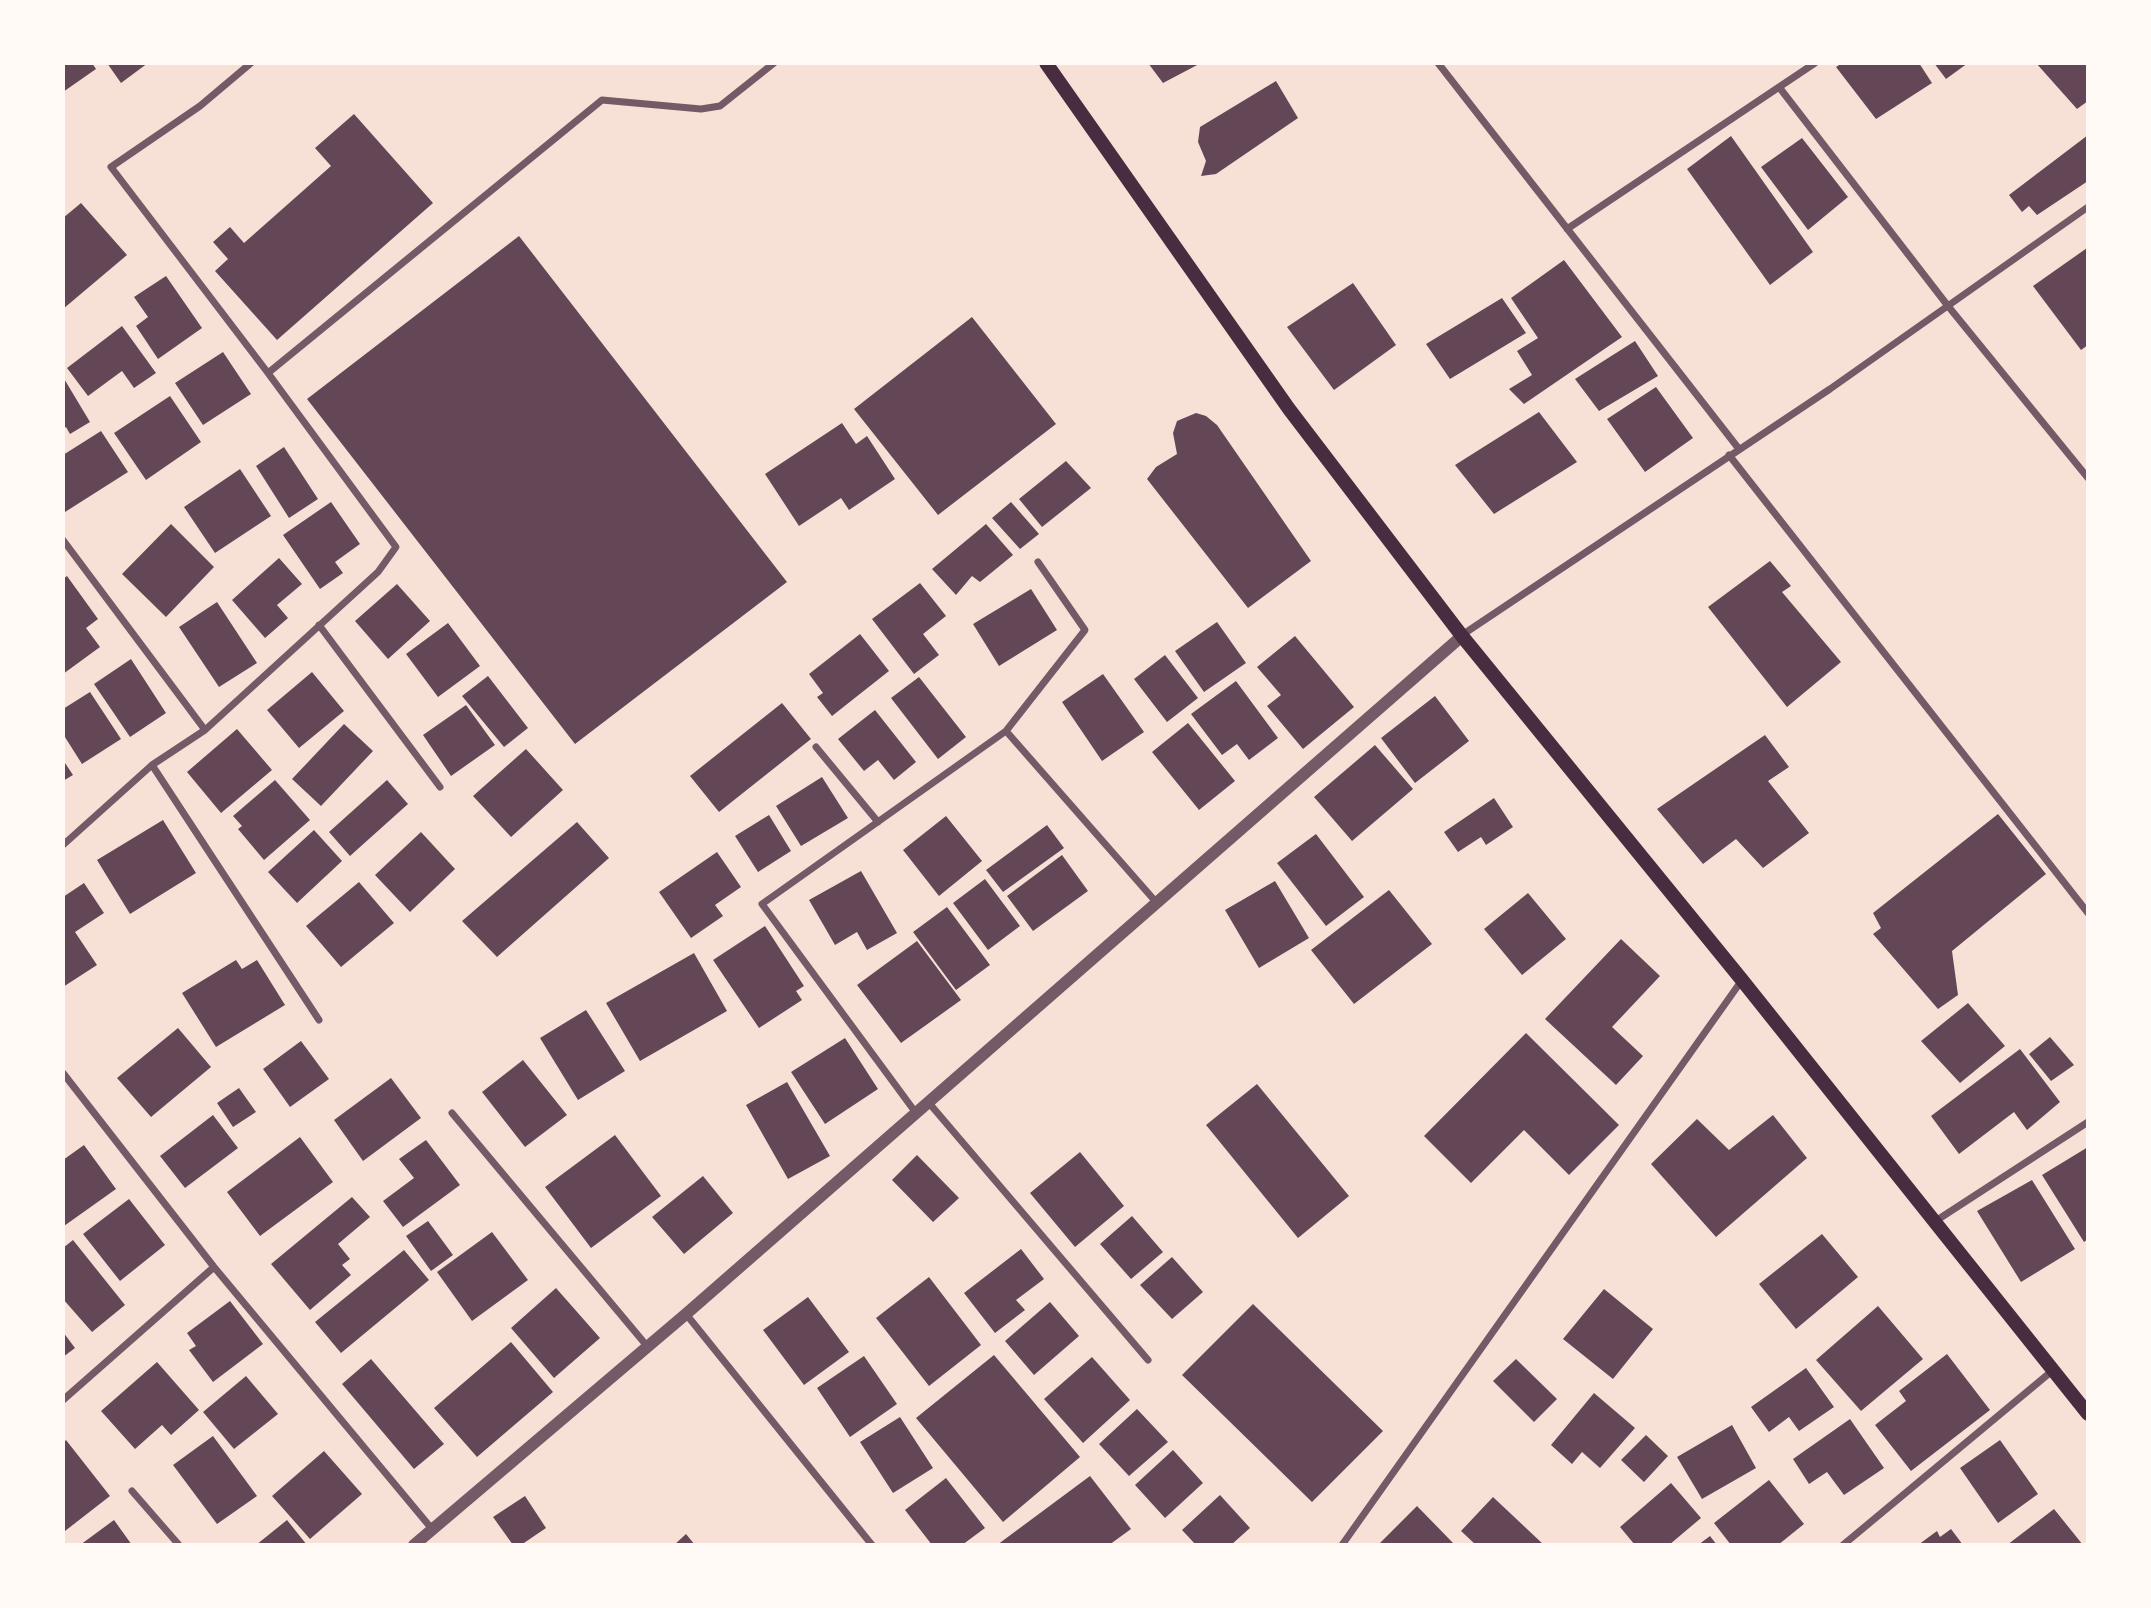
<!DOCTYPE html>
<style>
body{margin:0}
#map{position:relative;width:2151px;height:1608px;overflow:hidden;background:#f7e1d7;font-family:"Sofia Sans Condensed",sans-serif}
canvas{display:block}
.frame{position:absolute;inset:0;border:65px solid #fffaf5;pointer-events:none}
</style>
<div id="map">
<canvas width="2151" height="1608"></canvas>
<div class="frame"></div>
</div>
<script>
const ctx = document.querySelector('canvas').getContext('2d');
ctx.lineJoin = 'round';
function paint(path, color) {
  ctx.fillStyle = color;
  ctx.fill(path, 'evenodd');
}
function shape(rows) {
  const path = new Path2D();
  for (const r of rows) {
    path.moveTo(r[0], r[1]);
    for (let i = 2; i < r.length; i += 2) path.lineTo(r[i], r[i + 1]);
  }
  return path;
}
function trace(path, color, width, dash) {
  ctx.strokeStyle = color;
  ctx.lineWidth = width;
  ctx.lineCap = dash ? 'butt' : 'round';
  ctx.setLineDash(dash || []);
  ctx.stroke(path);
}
paint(shape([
 [63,63,92,63,96,69,63,92],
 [107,63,148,63,121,83],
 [1148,63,1201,63,1163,83],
 [1842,63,1919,63,1932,83,1876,119,1836,67],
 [1934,63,1968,63,1946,79],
 [2036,63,2088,63,2088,101,2077,109],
 [1276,81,1298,118,1216,174,1201,176,1206,161,1198,142,1200,127],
 [354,114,433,203,277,340,215,271,228,259,213,242,230,227,244,243,331,166,315,148],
 [2088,135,2088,181,2037,215,2029,206,2022,212,2009,195],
 [1731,136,1813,252,1770,285,1687,169],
 [1802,138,1848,197,1808,230,1761,167],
 [81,203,127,255,63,309,63,218],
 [519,236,787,582,575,744,307,399],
 [2087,248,2088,345,2081,350,2033,286],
 [1564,260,1622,337,1524,404,1509,389,1532,375,1517,351,1538,338,1511,298],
 [166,276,202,328,158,359,136,326,148,317,134,297],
 [1353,283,1396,345,1334,390,1287,327],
 [1502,298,1526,333,1450,379,1426,344],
 [972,317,1056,424,938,515,854,409],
 [122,326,156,373,134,388,122,371,88,396,67,368],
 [1635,341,1658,376,1599,411,1575,379],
 [223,352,251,394,203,425,175,383],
 [63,377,90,422,70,434,66,427,63,429],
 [1656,387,1693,438,1645,472,1607,419],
 [170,396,201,442,146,480,114,433],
 [1539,412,1577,462,1494,514,1455,465],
 [1196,413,1206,416,1217,425,1311,561,1248,608,1147,479,1156,467,1177,454,1173,433,1177,421],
 [842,423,856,444,867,436,895,479,849,510,841,498,799,526,765,474],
 [101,431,128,472,65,512,63,508,63,455],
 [284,447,318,499,289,518,256,466],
 [1066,461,1091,488,1042,527,1019,499],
 [240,469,271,516,215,553,184,507],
 [331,502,360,544,335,562,343,573,320,589,283,535],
 [1011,502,1039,534,1020,549,992,518],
 [171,524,214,567,166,617,122,574],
 [986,524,1013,555,980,582,972,576,956,595,932,569],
 [279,558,302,584,277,605,288,618,265,638,232,600],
 [1770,561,1791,586,1782,592,1841,662,1787,707,1708,607],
 [67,576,98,619,86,628,100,647,63,674,63,579],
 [920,583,946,616,923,634,939,655,914,674,872,619],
 [397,584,430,621,388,659,355,621],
 [1031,589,1057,630,999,666,973,624],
 [217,602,257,663,219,687,179,627],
 [1217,622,1246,663,1204,692,1175,651],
 [448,623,480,666,438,697,406,654],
 [860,634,889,671,832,716,817,697,823,693,809,674],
 [1295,636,1354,707,1303,749,1267,706,1281,695,1257,667],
 [1165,655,1198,698,1167,722,1134,679],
 [131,659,166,713,130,737,94,684],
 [312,672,344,711,299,748,267,710],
 [1103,674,1144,732,1102,761,1062,702],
 [488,676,528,728,504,747,462,696],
 [919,677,966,737,938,759,891,698],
 [1236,681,1278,738,1249,760,1237,744,1222,755,1191,714],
 [90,692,121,739,82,764,63,734,63,709],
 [1435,696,1469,741,1415,783,1381,738],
 [782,703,811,739,719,812,690,776],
 [466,705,495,745,451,776,423,735],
 [875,710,916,762,894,780,878,760,864,771,838,739],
 [1188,723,1235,781,1199,810,1152,752],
 [344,724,373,751,321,806,292,779],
 [237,729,272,770,221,813,187,772],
 [1765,735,1789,767,1768,781,1809,833,1763,868,1736,839,1703,864,1657,809],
 [1375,745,1413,789,1352,841,1314,797],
 [526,749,563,790,511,837,473,796],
 [63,760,73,775,63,781],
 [822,777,848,818,801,846,776,806],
 [275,780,310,820,264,860,238,829,242,826,233,816],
 [387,780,408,804,350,856,329,832],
 [1494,798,1513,827,1486,845,1481,837,1458,852,1444,832],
 [1998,814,2046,874,1952,951,1958,995,1938,1009,1873,934,1881,928,1873,913],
 [769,815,791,851,758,872,735,836],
 [946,816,982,861,939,896,903,850],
 [163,820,196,873,130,914,97,860],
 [577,822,609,858,497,957,462,921],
 [1047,825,1064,848,1003,892,986,870],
 [314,830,342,861,297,903,268,872],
 [421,832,455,869,410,912,375,875],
 [1316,834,1364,897,1326,926,1277,863],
 [717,852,741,887,715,905,723,916,691,938,659,892],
 [1062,855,1088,891,1033,931,1007,896],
 [861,871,897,933,867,950,857,932,835,945,809,900],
 [985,879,1020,926,988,950,953,903],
 [1275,881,1309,938,1259,968,1225,910],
 [359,882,394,923,341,967,306,926],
 [84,883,104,913,75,932,97,965,63,987,63,897],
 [1389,890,1432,944,1354,1004,1311,950],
 [1528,893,1566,939,1522,975,1484,929],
 [947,907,990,965,956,990,913,932],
 [765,926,804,986,796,991,802,1000,759,1028,713,960],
 [1621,939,1660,976,1612,1027,1643,1056,1616,1085,1545,1019],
 [917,941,961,1000,901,1043,857,985],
 [694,953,727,1011,640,1061,606,1003],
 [236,960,242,969,257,960,285,1005,216,1047,182,993],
 [1968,1003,2005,1046,1960,1083,1921,1041],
 [586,1010,625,1071,578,1100,540,1038],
 [178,1028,211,1067,151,1117,117,1078],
 [1526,1033,1619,1125,1569,1175,1524,1130,1471,1183,1424,1136],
 [2050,1037,2074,1065,2051,1081,2029,1054],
 [845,1038,878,1089,825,1124,791,1072],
 [301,1041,329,1079,290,1107,263,1069],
 [2020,1049,2060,1102,2027,1130,2014,1112,1959,1154,1931,1116],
 [523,1060,567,1115,525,1147,482,1092],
 [391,1078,421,1118,363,1161,334,1120],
 [787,1082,830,1156,788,1179,746,1105],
 [1257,1084,1349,1196,1298,1238,1206,1125],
 [239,1088,256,1112,233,1127,217,1103],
 [213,1115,238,1148,185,1188,160,1156],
 [1773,1115,1807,1158,1716,1237,1651,1164,1697,1119,1729,1150],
 [615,1135,661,1196,591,1248,545,1187],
 [300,1137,333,1182,260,1236,227,1192],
 [426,1140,460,1185,403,1227,383,1201,414,1178,399,1159],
 [84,1145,116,1189,64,1226,63,1160],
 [2088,1147,2088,1239,2084,1242,2042,1175],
 [1080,1152,1124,1206,1075,1247,1030,1193],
 [917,1155,959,1198,933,1222,892,1180],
 [703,1176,733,1213,684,1254,652,1217],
 [2032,1180,2075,1249,2021,1282,1977,1211],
 [352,1197,370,1217,338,1244,350,1259,342,1265,351,1275,310,1310,271,1264],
 [129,1199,165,1245,120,1281,83,1234],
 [1132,1216,1163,1252,1131,1279,1100,1244],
 [428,1221,453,1255,431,1271,406,1236],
 [492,1232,528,1280,472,1321,437,1272],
 [1822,1234,1858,1277,1796,1329,1759,1284],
 [73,1240,125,1305,92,1332,63,1299,63,1248],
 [1021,1249,1044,1279,1016,1300,1025,1310,995,1333,964,1293],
 [404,1250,429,1280,341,1353,315,1322],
 [1172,1257,1203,1292,1172,1319,1140,1285],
 [929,1277,981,1345,929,1386,876,1318],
 [556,1288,600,1338,554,1378,511,1328],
 [1604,1289,1653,1329,1613,1379,1563,1339],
 [808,1297,849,1352,804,1385,763,1330],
 [230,1301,263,1344,213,1382,189,1350,196,1346,187,1333],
 [1050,1302,1079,1336,1034,1375,1005,1341],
 [1253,1304,1383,1431,1312,1502,1182,1375],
 [1878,1306,1923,1359,1861,1411,1816,1360],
 [63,1332,75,1348,63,1357],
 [511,1342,553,1392,477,1457,434,1408],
 [1947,1354,1990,1410,1911,1471,1875,1425,1906,1401,1899,1391],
 [994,1355,1080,1457,1003,1522,916,1418],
 [864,1356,897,1404,850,1437,817,1388],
 [1092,1357,1130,1400,1083,1443,1044,1399],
 [371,1359,444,1444,414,1469,342,1384],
 [1516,1359,1557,1399,1534,1422,1493,1381],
 [157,1362,199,1410,171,1435,162,1425,135,1449,101,1411],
 [1806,1368,1834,1407,1799,1431,1789,1417,1769,1432,1751,1407],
 [246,1376,278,1414,234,1449,203,1412],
 [1594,1393,1635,1428,1600,1468,1582,1452,1572,1464,1551,1445],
 [1137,1409,1168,1442,1129,1476,1099,1444],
 [900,1417,933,1468,893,1493,860,1442],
 [1850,1419,1884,1468,1844,1495,1827,1472,1809,1484,1793,1459],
 [1732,1425,1756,1468,1702,1499,1677,1457],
 [1646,1435,1668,1456,1644,1482,1621,1460],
 [213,1436,257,1496,217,1524,173,1465],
 [66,1440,110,1496,65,1531,63,1528,63,1443],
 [2000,1440,2038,1494,1998,1523,1960,1468],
 [1173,1450,1203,1483,1165,1518,1135,1485],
 [324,1451,362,1494,310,1539,272,1496],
 [1090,1476,1131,1529,1109,1545,997,1545],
 [946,1478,985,1528,962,1545,932,1545,905,1510],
 [1769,1480,1804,1524,1778,1545,1731,1545,1714,1523],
 [1671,1483,1701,1518,1669,1545,1635,1545,1620,1527],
 [1220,1495,1250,1528,1231,1545,1196,1545,1182,1530],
 [525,1496,546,1528,521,1545,513,1545,493,1517],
 [1493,1497,1544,1545,1476,1545,1461,1531],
 [1417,1506,1455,1545,1378,1545],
 [2054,1509,2083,1545,2007,1545],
 [114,1520,132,1545,80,1545],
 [287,1520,307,1545,256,1545],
 [1951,1529,1963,1545,1918,1545,1937,1531,1940,1537],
 [686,1534,695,1545,674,1545],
 [1710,1536,1717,1545,1698,1545]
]), '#644757');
trace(shape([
 [251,63,200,106,111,167,268,373],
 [1438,63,1739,449],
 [1779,87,1948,306,2088,478],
 [1567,229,1815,63],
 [1729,455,2088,913],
 [63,540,205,730],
 [319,625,440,787],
 [1462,635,1830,389,2088,207],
 [1006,731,1085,630,1038,562],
 [816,747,878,822],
 [152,765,319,1020],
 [63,845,152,765,205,730,378,572,396,547,268,373,602,100,701,109,720,106,774,63],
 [63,1073,214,1267,432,1529],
 [929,1103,1148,1360],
 [452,1113,647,1346],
 [916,1113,762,904,1006,731,1156,902],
 [1934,1222,2088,1122],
 [686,1314,872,1545],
 [63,1400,214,1267],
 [132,1491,179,1545],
 [1342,1545,1742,980],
 [1843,1545,2052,1371]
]), '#755966', 7);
trace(shape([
 [414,1545,686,1314,1462,636]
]), '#755966', 12);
trace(shape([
 [1046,63,1289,409,1462,636,1742,980,2088,1414]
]), '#4a2c40', 14);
</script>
